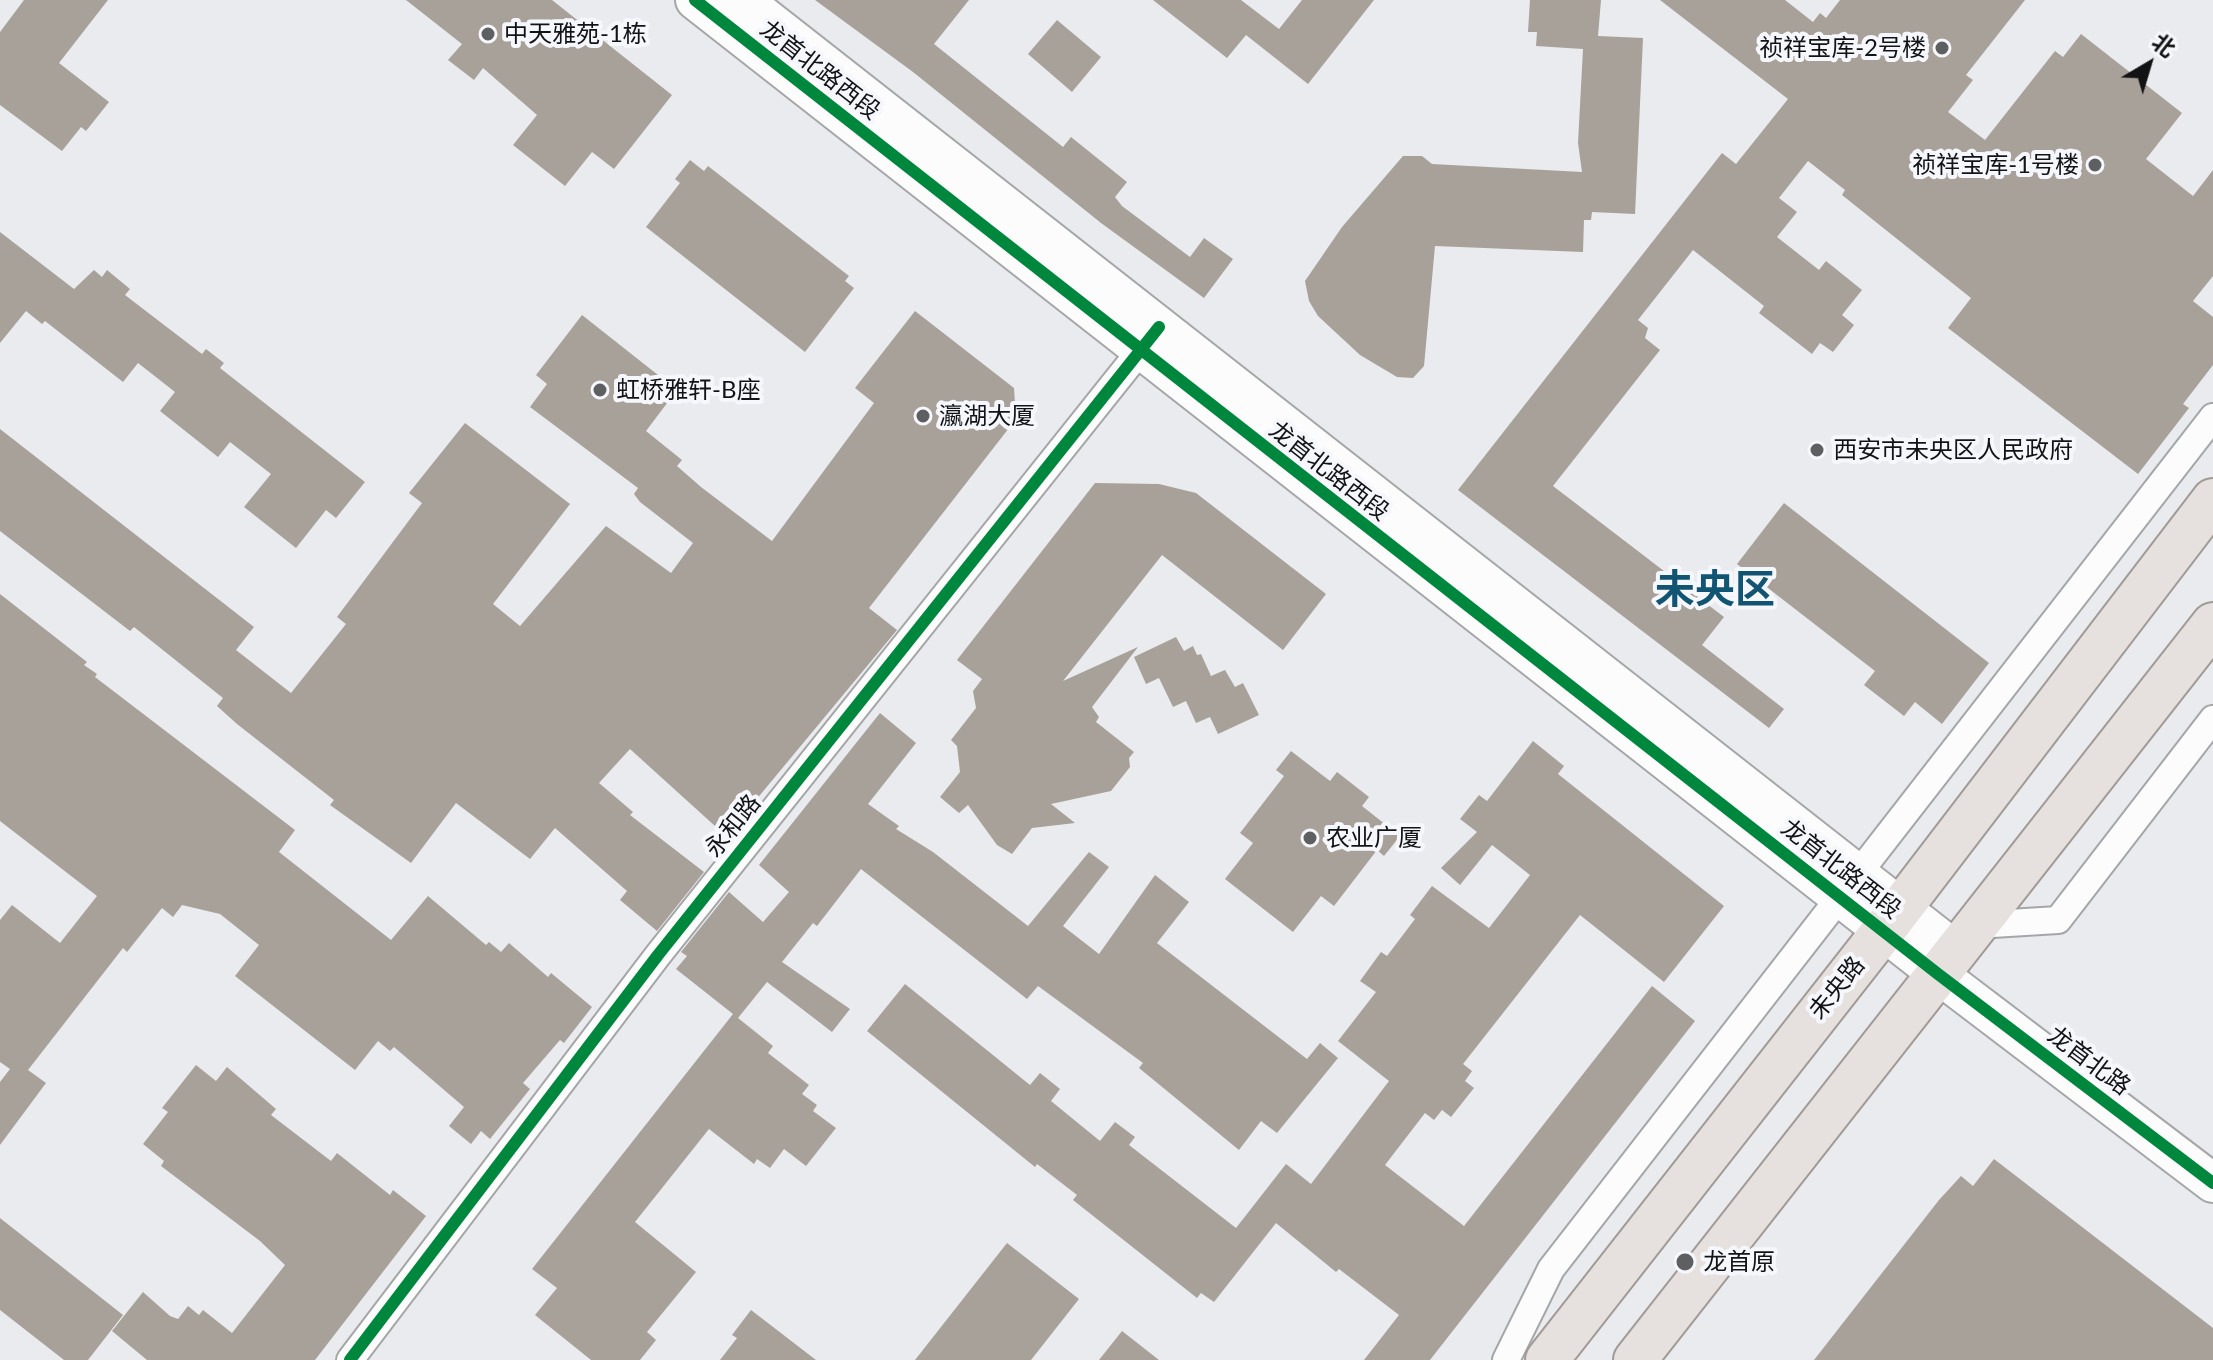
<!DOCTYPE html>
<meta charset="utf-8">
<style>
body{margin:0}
#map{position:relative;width:2213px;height:1360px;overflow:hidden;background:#e9ebee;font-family:Lato,"Noto Sans SC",sans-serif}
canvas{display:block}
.north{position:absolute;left:2109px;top:24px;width:80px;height:80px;-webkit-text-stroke:6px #f6f7fc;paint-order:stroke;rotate:38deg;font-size:22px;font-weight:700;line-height:32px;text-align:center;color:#121314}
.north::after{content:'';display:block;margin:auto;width:28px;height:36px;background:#121314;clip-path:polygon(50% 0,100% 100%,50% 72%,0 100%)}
</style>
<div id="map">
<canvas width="2213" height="1360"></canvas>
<div class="north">北</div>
</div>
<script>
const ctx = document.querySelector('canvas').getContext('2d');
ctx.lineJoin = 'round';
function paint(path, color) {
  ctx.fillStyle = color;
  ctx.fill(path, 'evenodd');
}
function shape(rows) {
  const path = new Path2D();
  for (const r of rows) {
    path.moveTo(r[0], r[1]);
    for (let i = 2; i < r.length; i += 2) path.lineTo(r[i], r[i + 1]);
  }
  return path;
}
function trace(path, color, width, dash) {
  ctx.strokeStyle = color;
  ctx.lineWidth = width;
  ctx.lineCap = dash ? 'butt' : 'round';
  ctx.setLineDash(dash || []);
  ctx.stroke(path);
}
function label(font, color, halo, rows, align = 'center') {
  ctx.font = font + ' Lato,"Noto Sans SC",sans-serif';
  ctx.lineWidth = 8;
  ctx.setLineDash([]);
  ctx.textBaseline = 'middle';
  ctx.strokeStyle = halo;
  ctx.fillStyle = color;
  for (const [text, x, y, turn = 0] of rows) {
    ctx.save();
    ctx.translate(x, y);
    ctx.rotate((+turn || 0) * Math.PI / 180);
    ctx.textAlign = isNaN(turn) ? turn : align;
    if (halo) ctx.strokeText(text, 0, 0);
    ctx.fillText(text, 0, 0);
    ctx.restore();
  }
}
paint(shape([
 [24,0,108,0,59,63,109,102,86,131,81,127,62,151,0,105,0,32],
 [406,0,552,0,672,95,614,169,592,152,565,186,513,145,537,115,483,68,474,80,448,60,462,44],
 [815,0,969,0,934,44,1063,147,1071,137,1127,182,1115,197,1122,206,1190,257,1204,238,1233,259,1204,298,1101,223,913,72],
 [1153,0,1241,0,1279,29,1302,0,1374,0,1308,84,1246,35,1227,58],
 [1530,0,1601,0,1598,36,1643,38,1635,214,1592,212,1591,220,1584,220,1583,252,1435,246,1424,366,1413,378,1397,377,1360,355,1318,316,1309,301,1305,281,1342,227,1403,156,1422,156,1432,164,1582,172,1578,143,1583,49,1536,46,1537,32,1528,32],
 [1660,0,1785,0,1813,22,1820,13,1826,18,1840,0,2025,0,1966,75,1973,80,1948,112,1985,140,2055,51,2063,57,2081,34,2182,113,2146,159,2193,196,2213,170,2213,276,2193,301,2213,317,2213,365,2183,404,2189,408,2138,474,1948,328,1971,298,1842,195,1845,190,1808,161,1779,198,1797,212,1777,237,1819,270,1826,261,1862,290,1842,315,1854,325,1833,352,1820,343,1812,354,1759,313,1764,306,1693,250,1638,320,1648,328,1645,338,1660,350,1553,486,1724,617,1702,645,1784,709,1769,728,1458,490,1722,153,1736,164,1788,99],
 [1057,20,1101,57,1072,92,1028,54],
 [690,160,704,171,708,166,849,276,845,281,854,288,805,352,646,227,680,183,675,179],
 [0,232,74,289,94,270,102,277,107,270,130,289,125,295,202,354,206,349,224,363,220,368,365,482,336,518,326,510,296,548,244,507,271,474,230,442,218,457,160,411,175,392,138,363,123,382,45,321,42,324,26,311,0,343],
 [915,311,1014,388,1016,419,869,608,897,630,726,836,630,749,599,783,633,812,630,815,704,872,657,931,620,900,627,891,555,828,530,859,456,803,411,863,330,805,334,800,237,724,217,706,223,698,134,627,130,631,0,531,0,429,254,627,236,650,291,693,346,624,337,617,422,503,409,493,465,423,570,504,493,604,520,626,606,526,671,573,693,543,640,502,634,494,638,488,530,407,547,384,536,375,582,315,677,390,646,431,682,460,677,466,701,487,772,541,874,403,855,388],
 [1095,483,1159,484,1196,493,1326,594,1283,650,1162,555,1063,681,1138,647,1092,707,1099,717,1096,722,1134,752,1129,758,1130,767,1111,791,1051,804,1075,823,1032,828,1012,854,997,845,968,805,959,813,940,797,960,772,957,746,951,740,976,708,973,691,982,679,957,660],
 [1784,503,1989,663,1942,724,1915,702,1904,716,1864,685,1875,671,1737,564],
 [0,594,87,662,84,665,97,674,95,677,295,830,279,852,391,940,428,896,486,945,489,942,501,952,509,943,548,977,551,973,592,1007,564,1043,560,1040,523,1083,530,1089,490,1139,481,1131,471,1144,449,1126,464,1107,394,1047,390,1051,378,1041,355,1070,235,976,259,945,220,914,182,905,173,917,162,908,127,952,123,948,28,1070,46,1083,0,1145,0,1082,10,1069,0,1062,0,920,12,905,60,943,97,896,0,821],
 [1176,637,1184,651,1193,646,1197,655,1201,654,1211,676,1225,670,1235,687,1243,683,1259,715,1218,734,1210,717,1196,723,1186,701,1173,707,1159,678,1146,684,1134,657],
 [880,713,916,743,868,804,899,826,896,829,933,852,1028,926,1089,852,1109,867,1063,926,1099,954,1155,875,1189,902,1157,943,1307,1059,1320,1043,1338,1058,1277,1133,1261,1121,1239,1150,1139,1068,1143,1063,1038,986,1027,999,861,869,817,926,813,923,782,962,850,1009,832,1032,767,982,738,1018,773,1046,768,1053,809,1085,802,1094,817,1105,813,1111,836,1128,806,1166,784,1149,770,1168,757,1159,754,1164,709,1129,635,1222,696,1272,647,1332,656,1340,640,1360,591,1360,535,1315,557,1288,532,1269,733,1014,676,969,687,956,681,952,729,892,763,922,789,892,759,865],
 [1533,741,1564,766,1558,774,1724,906,1664,982,1580,915,1463,1064,1472,1071,1465,1081,1474,1088,1451,1117,1442,1110,1434,1120,1425,1113,1385,1165,1464,1226,1652,986,1695,1021,1430,1360,1364,1360,1399,1315,1339,1269,1336,1272,1276,1223,1214,1302,1201,1293,1197,1298,1073,1200,1077,1195,1037,1164,1035,1167,867,1031,905,984,1030,1085,1040,1073,1060,1089,1051,1101,1100,1141,1115,1122,1135,1137,1129,1145,1236,1228,1286,1164,1311,1184,1389,1081,1338,1041,1376,992,1360,981,1381,952,1387,956,1415,919,1410,915,1432,886,1489,928,1530,875,1492,845,1460,885,1441,868,1477,832,1460,819,1479,795,1487,801],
 [1291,751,1330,781,1337,772,1369,797,1362,806,1400,836,1384,856,1377,850,1334,906,1321,896,1293,932,1225,879,1253,843,1240,833,1284,776,1276,770],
 [196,1065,216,1081,227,1067,276,1109,271,1115,331,1161,337,1153,390,1195,393,1190,426,1216,315,1360,147,1360,112,1331,143,1292,170,1316,178,1319,188,1306,199,1315,203,1310,232,1333,285,1265,260,1241,161,1166,164,1161,143,1144,168,1112,162,1108],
 [1994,1159,2213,1328,2213,1360,1814,1360,1939,1200,1961,1176,1973,1186],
 [0,1218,123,1315,88,1360,64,1360,0,1310],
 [1007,1243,1079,1299,1031,1360,915,1360],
 [751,1310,816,1360,720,1360,737,1338,732,1335],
 [1122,1331,1159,1360,1099,1360]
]), '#a8a199');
const street = shape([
 [1976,925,2058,920,2213,719],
 [350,1360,658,955,1152,336],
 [1506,1360,1551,1269,2213,417]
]);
const secondary = shape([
 [695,0,1938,974,2213,1183],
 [743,0,1956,951]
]);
const primary = shape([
 [1547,1360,1884,930,2213,500],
 [1635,1360,2213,624]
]);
trace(street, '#a5a6a8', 30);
trace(secondary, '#a5a6a8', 42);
trace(primary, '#a19a96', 46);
trace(street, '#fcfcfc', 26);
trace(secondary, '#fcfcfc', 38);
trace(primary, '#e6e1de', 42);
trace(shape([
 [695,0,1938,974,2213,1183],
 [350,1360,658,955,1159,327]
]), '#00873e', 12);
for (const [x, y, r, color] of [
 [488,34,8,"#5d5f60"],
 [1942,48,8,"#5d5f60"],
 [2095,165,8,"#5d5f60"],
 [600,390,8,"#5d5f60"],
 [923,416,8,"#5d5f60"],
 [1817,450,8,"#5d5f60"],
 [1310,838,8,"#5d5f60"],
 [1685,1262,10,"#5d5f60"]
]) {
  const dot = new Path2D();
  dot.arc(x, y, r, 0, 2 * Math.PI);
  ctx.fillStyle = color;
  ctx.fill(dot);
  trace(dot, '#f6f7fc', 3);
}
label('24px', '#121314', '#f6f7fc', [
 ["中天雅苑-1栋",504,34],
 ["祯祥宝库-2号楼",1926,48,"right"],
 ["祯祥宝库-1号楼",2079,165,"right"],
 ["虹桥雅轩-B座",616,390],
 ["瀛湖大厦",939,416],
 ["西安市未央区人民政府",1833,450],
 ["农业广厦",1326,838],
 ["龙首原",1703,1262]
], 'left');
label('24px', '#121314', '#f6f7fc', [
 ["龙首北路西段",820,70,38],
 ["龙首北路西段",1329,471,38],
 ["永和路",733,826,-51],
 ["龙首北路西段",1841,869,38],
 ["未央路",1837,988,-51],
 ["龙首北路",2089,1061,37]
]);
label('bold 40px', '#115572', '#f6f7fc', [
 ["未央区",1715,590]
]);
</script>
